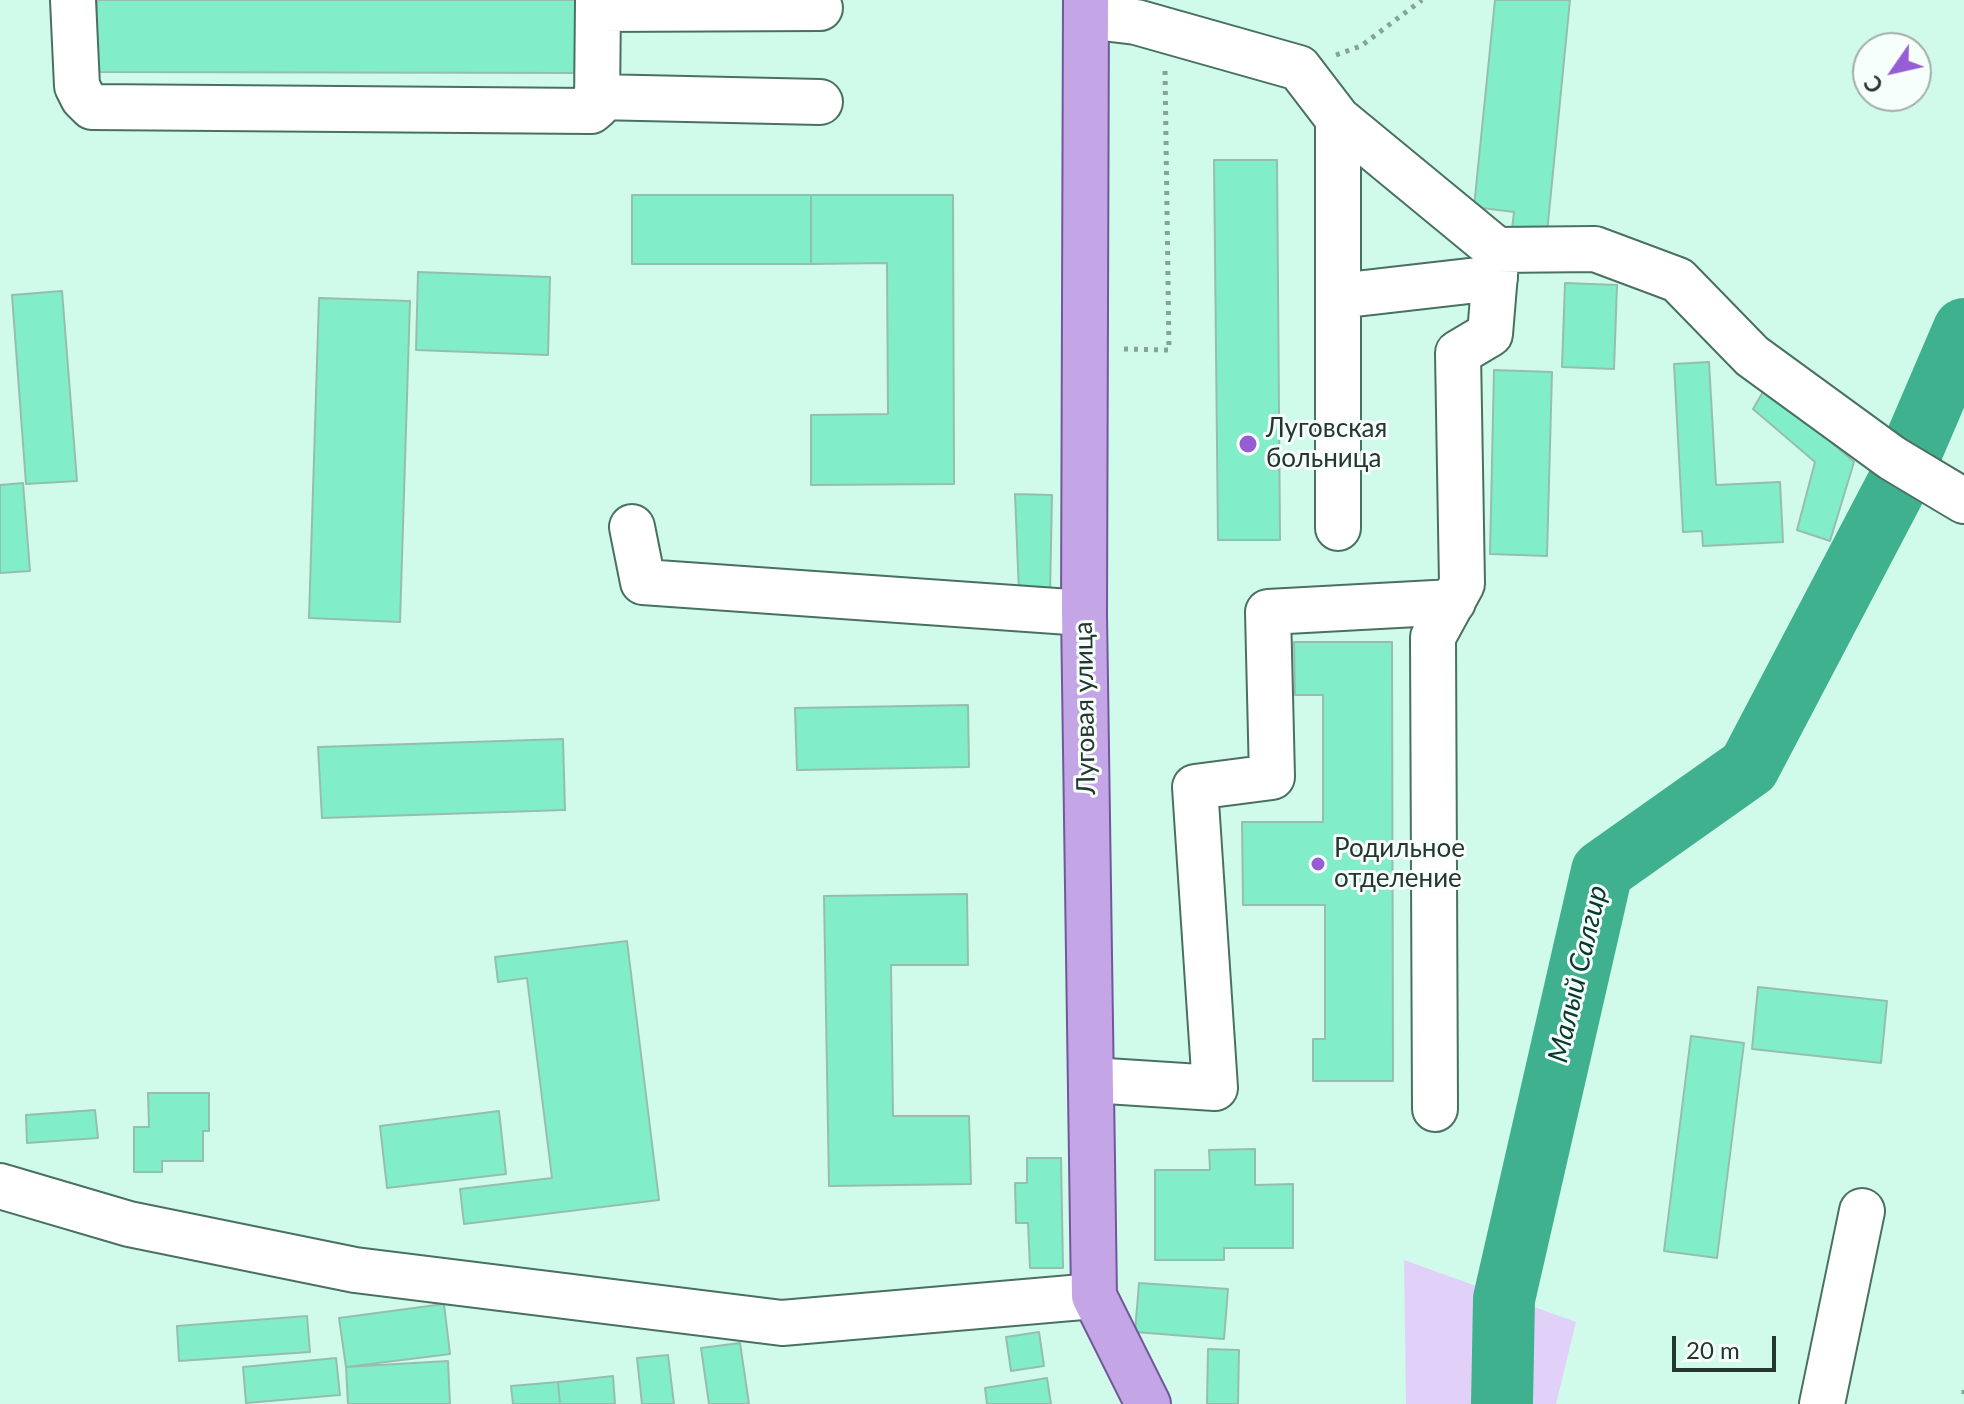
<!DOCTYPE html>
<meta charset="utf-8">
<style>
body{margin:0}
#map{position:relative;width:1964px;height:1404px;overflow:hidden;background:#d0fbea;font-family:Lato,sans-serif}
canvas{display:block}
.north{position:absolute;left:1852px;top:32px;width:80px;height:80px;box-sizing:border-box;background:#f7fffc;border:2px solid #a3aeaa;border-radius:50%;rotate:236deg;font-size:22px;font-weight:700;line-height:32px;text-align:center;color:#25352f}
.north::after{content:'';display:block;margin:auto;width:28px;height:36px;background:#975dd5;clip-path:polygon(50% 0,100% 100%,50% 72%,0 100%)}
.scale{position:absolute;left:1672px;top:1336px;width:104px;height:36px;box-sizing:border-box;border:4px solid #25352f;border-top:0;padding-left:10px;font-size:24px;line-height:28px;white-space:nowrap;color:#25352f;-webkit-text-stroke:6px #f7fffc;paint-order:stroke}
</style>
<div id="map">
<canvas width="1964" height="1404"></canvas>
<div class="north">С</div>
<div class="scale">20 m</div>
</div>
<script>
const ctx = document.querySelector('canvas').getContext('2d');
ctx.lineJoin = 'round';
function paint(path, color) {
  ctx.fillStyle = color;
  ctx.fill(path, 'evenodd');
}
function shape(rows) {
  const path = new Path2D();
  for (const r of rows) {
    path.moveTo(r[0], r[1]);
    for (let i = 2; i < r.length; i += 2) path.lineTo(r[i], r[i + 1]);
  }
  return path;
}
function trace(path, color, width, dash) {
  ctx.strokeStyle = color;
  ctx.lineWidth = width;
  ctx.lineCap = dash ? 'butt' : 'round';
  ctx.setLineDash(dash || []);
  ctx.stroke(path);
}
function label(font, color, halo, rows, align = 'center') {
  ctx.font = font + ' Lato,sans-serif';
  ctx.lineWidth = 6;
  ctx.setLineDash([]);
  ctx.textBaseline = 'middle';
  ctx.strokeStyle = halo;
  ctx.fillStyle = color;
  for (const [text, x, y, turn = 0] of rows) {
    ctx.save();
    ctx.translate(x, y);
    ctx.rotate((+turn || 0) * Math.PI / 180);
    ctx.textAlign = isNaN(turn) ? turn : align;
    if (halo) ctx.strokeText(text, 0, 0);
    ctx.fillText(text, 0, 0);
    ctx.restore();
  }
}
paint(shape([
 [1404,1260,1576,1322,1556,1404,1406,1404]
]), '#e1d1f9');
trace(shape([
 [1502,1404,1504,1299,1602,871,1749,767,1898,483,1964,329]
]), '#40b18f', 62);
const building = shape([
 [97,0,580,0,580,73,97,72,97,0],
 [1495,0,1570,0,1547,233,1512,229,1514,212,1474,207,1495,0],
 [1214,160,1277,160,1280,540,1218,540,1214,160],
 [632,195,811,195,811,264,632,264,632,195],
 [811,195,953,195,954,484,811,485,811,415,888,414,887,263,811,264,811,195],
 [418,272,550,277,548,355,416,350,418,272],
 [1565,283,1617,285,1614,369,1562,367,1565,283],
 [62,291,77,481,26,484,12,295,62,291],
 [319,298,410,301,400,622,309,618,319,298],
 [1709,362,1716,485,1780,482,1783,542,1703,546,1702,531,1683,532,1674,364,1709,362],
 [1494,370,1552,372,1547,556,1490,554,1494,370],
 [1767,385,1854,462,1830,541,1797,530,1815,462,1753,409,1767,385],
 [23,483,30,571,0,573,0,485,23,483],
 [1015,494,1052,495,1050,594,1019,594,1015,494],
 [1294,642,1392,642,1393,1081,1313,1081,1313,1039,1325,1039,1325,905,1243,905,1242,822,1323,822,1323,695,1295,695,1294,642],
 [968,705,969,767,797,770,795,708,968,705],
 [563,739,565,810,322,818,318,747,563,739],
 [967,894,968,965,891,965,893,1116,969,1116,971,1184,829,1186,824,896,967,894],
 [627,941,659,1200,464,1224,460,1189,552,1178,527,978,498,982,495,957,627,941],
 [1758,987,1887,1001,1881,1063,1752,1049,1758,987],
 [1691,1036,1744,1043,1717,1258,1664,1251,1691,1036],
 [148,1093,209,1093,209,1131,203,1131,203,1161,162,1161,162,1172,134,1172,134,1127,149,1127,148,1093],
 [95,1110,98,1138,27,1143,26,1115,95,1110],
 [499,1111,506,1174,387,1188,380,1126,499,1111],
 [1255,1149,1255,1185,1293,1184,1293,1248,1224,1248,1224,1260,1155,1260,1155,1170,1210,1170,1209,1150,1255,1149],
 [1027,1158,1061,1158,1063,1268,1030,1268,1028,1223,1016,1223,1015,1183,1027,1183,1027,1158],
 [1139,1283,1228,1289,1224,1339,1135,1332,1139,1283],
 [444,1304,450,1354,346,1367,339,1318,444,1304],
 [307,1316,310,1352,179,1361,177,1326,307,1316],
 [1039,1332,1044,1366,1011,1371,1006,1337,1039,1332],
 [740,1343,749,1404,709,1404,701,1348,740,1343],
 [1208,1349,1239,1350,1238,1404,1207,1404,1208,1349],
 [668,1355,674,1404,642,1404,637,1358,668,1355],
 [336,1358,340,1395,246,1403,243,1367,336,1358],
 [448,1361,450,1404,348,1404,346,1367,448,1361],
 [613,1376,615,1404,560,1404,558,1382,613,1376],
 [1047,1378,1051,1404,987,1404,985,1388,1047,1378],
 [558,1382,560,1404,513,1404,511,1386,558,1382]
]);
paint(building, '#82eec9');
trace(building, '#95beae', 2);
const minor = shape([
 [73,0,77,86,83,98,92,107,591,111,597,106,598,0],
 [598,9,820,8],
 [1086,16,1136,22,1299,68,1338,119,1338,528],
 [597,97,820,102],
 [1338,119,1497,250,1490,334,1458,353,1462,584,1433,637,1435,1109],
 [1497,250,1595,249,1678,280,1752,356,1892,458,1964,501],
 [1338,296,1495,278],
 [632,527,643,582,1084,613],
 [1091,1080,1215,1088,1195,787,1272,777,1268,612,1453,602],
 [0,1186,129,1224,355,1270,782,1323,1094,1296],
 [1822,1404,1862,1211]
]);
const major = shape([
 [1086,0,1084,613,1094,1296,1148,1404]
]);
trace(minor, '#497061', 48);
trace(major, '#72579b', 48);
trace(shape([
 [1336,55,1361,46,1422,0],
 [1124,349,1169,350,1165,69],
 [1964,1390,1964,1398]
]), '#85a498', 5, [4, 6]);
trace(minor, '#fff', 44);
trace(major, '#c4a6e6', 44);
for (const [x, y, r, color] of [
 [1248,444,10,"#975dd5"],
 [1318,864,8,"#975dd5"]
]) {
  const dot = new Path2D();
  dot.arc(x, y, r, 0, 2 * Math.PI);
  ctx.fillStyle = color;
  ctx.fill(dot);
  trace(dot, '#f7fffc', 3);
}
label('26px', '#25352f', '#f7fffc', [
 ["Луговская",1266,429],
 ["больница",1266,459],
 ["Родильное",1334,849],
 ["отделение",1334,879]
], 'left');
label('26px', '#25352f', '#f7fffc', [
 ["Луговая улица",1085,708,-91]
]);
label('italic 28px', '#073a2c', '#f7fffc', [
 ["Малый Салгир",1578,974,-77]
]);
</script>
